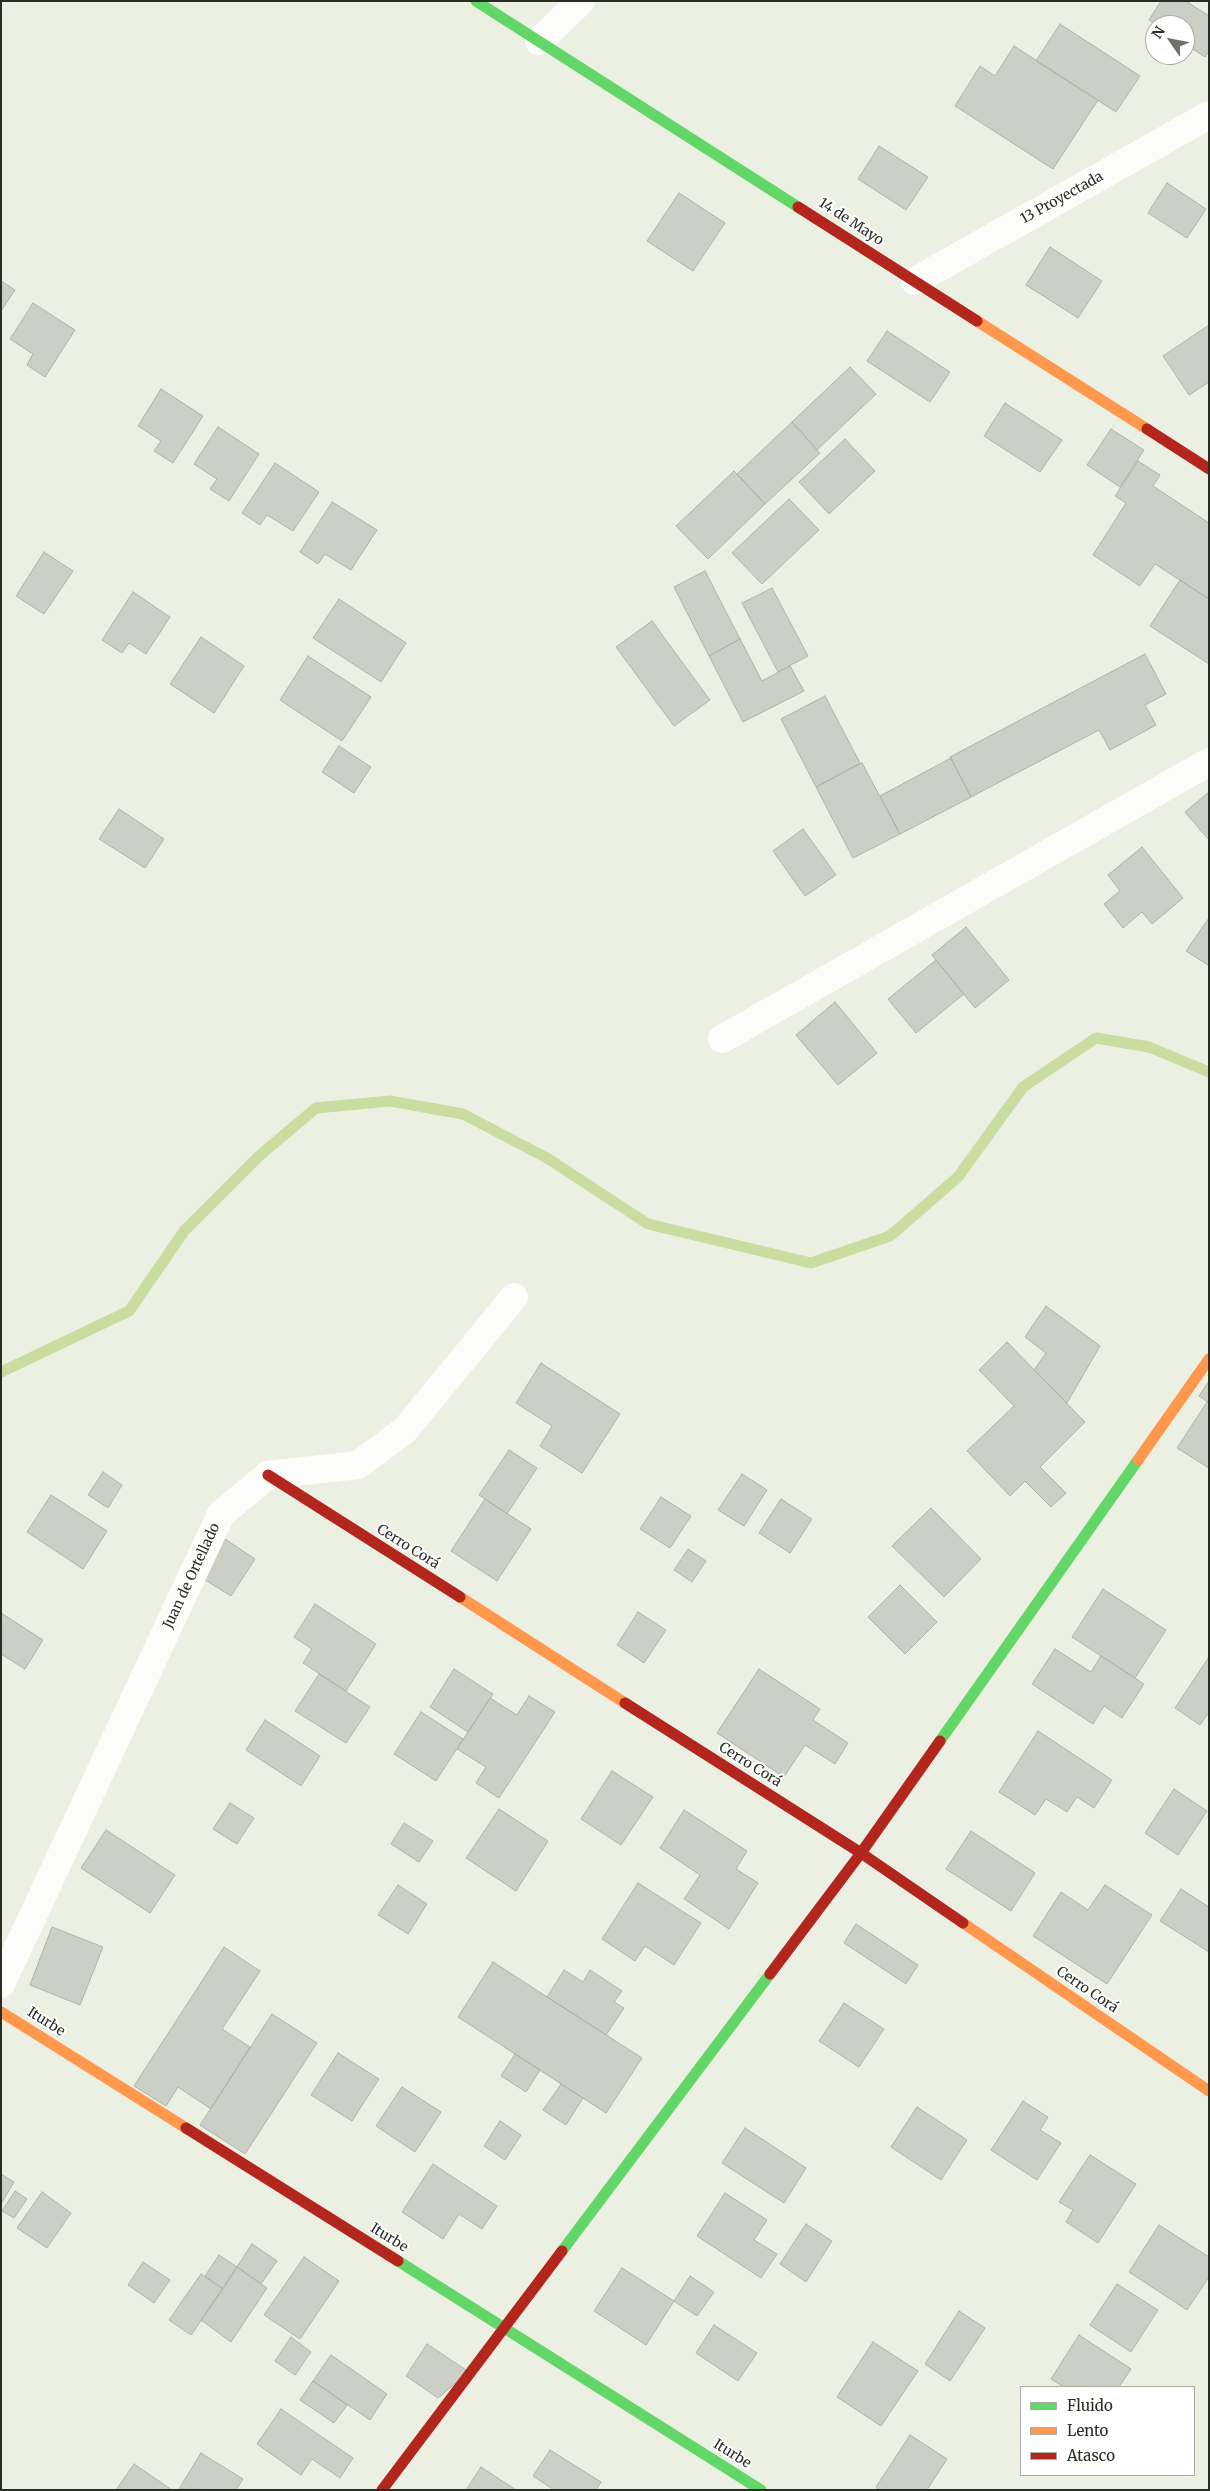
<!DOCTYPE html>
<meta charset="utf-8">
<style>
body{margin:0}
#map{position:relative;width:1210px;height:2491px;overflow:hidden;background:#ecf0e3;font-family:Merriweather,serif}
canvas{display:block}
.frame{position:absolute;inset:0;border:2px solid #2a2d24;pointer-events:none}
.legend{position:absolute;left:1020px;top:2386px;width:175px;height:90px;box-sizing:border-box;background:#fff;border:1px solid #aaaba7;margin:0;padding:6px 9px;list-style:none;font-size:15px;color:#2a2d24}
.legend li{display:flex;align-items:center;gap:10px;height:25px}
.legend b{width:25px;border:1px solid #aaaba7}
.north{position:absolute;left:1145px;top:15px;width:50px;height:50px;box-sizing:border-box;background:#fff;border:1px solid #aaaba7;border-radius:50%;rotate:303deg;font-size:14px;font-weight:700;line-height:20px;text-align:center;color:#2a2d24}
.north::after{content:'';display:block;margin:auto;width:18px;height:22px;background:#6e7167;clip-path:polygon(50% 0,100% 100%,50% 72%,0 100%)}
</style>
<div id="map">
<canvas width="1210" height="2491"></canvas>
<div class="frame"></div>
<ul class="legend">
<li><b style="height:6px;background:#63d668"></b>Fluido</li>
<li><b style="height:6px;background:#ff974d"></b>Lento</li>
<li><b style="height:6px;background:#b3261e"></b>Atasco</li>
</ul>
<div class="north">N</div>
</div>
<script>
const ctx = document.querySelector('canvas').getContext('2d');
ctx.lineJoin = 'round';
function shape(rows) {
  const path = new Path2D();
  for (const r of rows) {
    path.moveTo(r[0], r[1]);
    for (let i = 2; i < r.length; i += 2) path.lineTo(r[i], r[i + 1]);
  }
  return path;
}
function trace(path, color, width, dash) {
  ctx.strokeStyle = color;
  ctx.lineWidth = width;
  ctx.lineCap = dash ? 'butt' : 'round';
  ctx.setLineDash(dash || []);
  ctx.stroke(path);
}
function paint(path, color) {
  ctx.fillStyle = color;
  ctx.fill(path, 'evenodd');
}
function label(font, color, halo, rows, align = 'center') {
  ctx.font = font + ' Merriweather,serif';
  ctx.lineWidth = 4;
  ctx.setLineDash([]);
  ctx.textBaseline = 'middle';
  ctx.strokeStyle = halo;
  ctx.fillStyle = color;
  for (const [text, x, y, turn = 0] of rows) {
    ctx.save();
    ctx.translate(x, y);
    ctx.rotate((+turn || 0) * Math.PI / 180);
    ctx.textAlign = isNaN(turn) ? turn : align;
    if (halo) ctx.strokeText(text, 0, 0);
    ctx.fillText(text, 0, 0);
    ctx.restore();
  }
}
trace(shape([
 [1,1372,129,1311,185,1230,259,1156,316,1108,390,1101,463,1114,547,1158,648,1224,811,1263,890,1236,958,1177,1023,1087,1096,1038,1149,1047,1209,1072]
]), '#cadca0', 11);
const building = shape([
 [1161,1,1186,1,1209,16,1209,51,1205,57,1185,44,1185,25,1156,25,1149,20,1161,1],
 [1060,24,1140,76,1116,112,1036,61,1060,24],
 [1014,46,1098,100,1053,169,955,106,980,66,995,76,1014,46],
 [879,146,928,177,906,210,858,179,879,146],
 [1167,183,1206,209,1187,238,1148,213,1167,183],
 [679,193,725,223,693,271,647,241,679,193],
 [1050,247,1102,281,1078,318,1026,285,1050,247],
 [1,281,15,290,1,311,1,281],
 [33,303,75,330,45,377,27,365,33,354,10,339,33,303],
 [1209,325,1209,382,1189,395,1163,356,1209,325],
 [887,331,950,372,930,402,867,361,887,331],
 [850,367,876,394,817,450,792,422,850,367],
 [161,389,203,416,173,463,154,451,161,441,138,426,161,389],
 [1005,403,1062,440,1040,472,984,436,1005,403],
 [792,422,820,453,765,504,737,474,792,422],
 [218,427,259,454,229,501,210,489,217,479,194,464,218,427],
 [1111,429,1144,450,1120,487,1087,465,1111,429],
 [845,439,875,471,829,514,799,482,845,439],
 [1138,461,1160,475,1153,486,1209,523,1209,599,1155,564,1140,586,1093,555,1126,503,1115,496,1138,461],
 [275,463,319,492,293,531,267,515,260,525,242,513,275,463],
 [734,471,765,504,708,559,676,526,734,471],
 [789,499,819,530,762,584,732,553,789,499],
 [332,502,377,530,351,570,325,554,318,564,300,552,332,502],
 [44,552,73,571,44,614,16,596,44,552],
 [705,571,740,639,709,656,674,587,705,571],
 [1180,580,1209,599,1209,664,1150,626,1180,580],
 [772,588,808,656,778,672,742,603,772,588],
 [133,592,170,617,146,654,129,643,122,653,102,640,133,592],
 [339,599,406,643,381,682,313,638,339,599],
 [652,621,710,700,674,726,616,647,652,621],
 [201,637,244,666,214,713,170,684,201,637],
 [740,639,762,681,790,666,804,691,743,722,709,656,740,639],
 [1145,654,1166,694,1145,705,1156,725,1110,750,1099,730,971,797,950,757,1145,654],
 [308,656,371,697,342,741,280,700,308,656],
 [825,696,860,763,816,787,781,719,825,696],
 [339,746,371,767,354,793,322,772,339,746],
 [951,758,971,797,900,834,880,796,951,758],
 [862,763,900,834,853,858,816,787,862,763],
 [1209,792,1209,840,1185,812,1209,792],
 [119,809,164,839,145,868,99,839,119,809],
 [803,829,836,875,805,896,773,851,803,829],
 [1142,847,1183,898,1152,924,1142,912,1123,928,1104,904,1120,891,1108,875,1142,847],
 [1209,918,1209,964,1208,965,1186,951,1209,918],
 [966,927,1009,980,975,1008,932,955,966,927],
 [936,960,964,994,916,1033,888,999,936,960],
 [835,1002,877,1053,838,1085,796,1035,835,1002],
 [1046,1306,1100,1346,1067,1403,1034,1370,1046,1353,1025,1337,1046,1306],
 [1007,1342,1085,1422,1040,1467,1066,1493,1051,1507,1025,1481,1010,1496,967,1451,1014,1406,979,1370,1007,1342],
 [541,1363,620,1414,582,1473,540,1446,552,1426,516,1403,541,1363],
 [1209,1381,1209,1403,1199,1396,1209,1381],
 [1207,1402,1209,1403,1209,1468,1177,1448,1207,1402],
 [509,1450,537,1468,507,1514,479,1495,509,1450],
 [103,1472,122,1485,108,1508,88,1495,103,1472],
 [742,1474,767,1490,744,1526,718,1510,742,1474],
 [51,1495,107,1531,83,1569,27,1532,51,1495],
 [661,1497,691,1516,670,1548,640,1529,661,1497],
 [485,1499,531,1529,497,1581,451,1551,485,1499],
 [781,1499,812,1519,790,1553,759,1533,781,1499],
 [931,1508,981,1559,944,1597,892,1546,931,1508],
 [222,1537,255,1559,231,1596,197,1575,222,1537],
 [688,1549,706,1561,692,1582,674,1570,688,1549],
 [900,1585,937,1622,905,1654,868,1617,900,1585],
 [1103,1589,1166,1630,1135,1678,1072,1637,1103,1589],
 [315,1604,376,1644,346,1691,303,1663,312,1649,294,1637,315,1604],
 [638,1612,666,1630,644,1663,617,1645,638,1612],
 [1,1613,43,1640,25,1669,1,1654,1,1613],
 [1055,1649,1091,1672,1101,1656,1144,1684,1122,1718,1104,1706,1093,1724,1032,1684,1055,1649],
 [1209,1657,1209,1712,1200,1725,1175,1708,1209,1657],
 [454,1669,493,1694,468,1732,430,1707,454,1669],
 [759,1669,820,1709,813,1720,848,1743,835,1764,805,1745,784,1777,717,1733,759,1669],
 [319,1674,370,1707,346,1743,295,1711,319,1674],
 [529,1696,555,1712,499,1798,476,1783,486,1767,457,1749,490,1698,517,1715,529,1696],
 [421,1712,463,1739,436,1781,394,1754,421,1712],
 [265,1720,320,1756,301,1786,246,1750,265,1720],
 [1038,1731,1112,1780,1094,1808,1077,1797,1067,1812,1046,1799,1035,1815,999,1792,1038,1731],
 [612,1771,653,1797,621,1845,581,1819,612,1771],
 [1174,1789,1207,1811,1178,1855,1145,1833,1174,1789],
 [230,1803,254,1818,237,1844,213,1829,230,1803],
 [499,1809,548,1841,516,1891,466,1858,499,1809],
 [684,1810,747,1851,736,1869,758,1883,729,1929,684,1899,700,1875,660,1848,684,1810],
 [404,1823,433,1841,419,1862,391,1844,404,1823],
 [106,1830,175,1875,150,1913,81,1868,106,1830],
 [971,1831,1035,1873,1011,1911,946,1869,971,1831],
 [638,1883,701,1923,674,1965,645,1946,635,1961,602,1939,638,1883],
 [398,1885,427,1904,408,1934,378,1915,398,1885],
 [1105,1885,1152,1915,1107,1984,1033,1936,1061,1892,1088,1910,1105,1885],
 [1181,1889,1209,1907,1209,1952,1160,1921,1181,1889],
 [856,1924,918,1965,906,1984,844,1943,856,1924],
 [52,1927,103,1947,80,2005,30,1985,52,1927],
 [224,1947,260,1971,222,2029,250,2047,211,2109,178,2087,166,2106,134,2086,224,1947],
 [493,1962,642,2058,606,2113,458,2017,493,1962],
 [564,1970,583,1982,590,1970,622,1991,614,2002,624,2008,606,2035,547,1997,564,1970],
 [844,2003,884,2029,859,2067,819,2041,844,2003],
 [272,2014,317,2043,245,2154,200,2125,272,2014],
 [338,2053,379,2079,352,2121,311,2095,338,2053],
 [515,2054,540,2070,526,2092,501,2076,515,2054],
 [561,2084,583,2098,566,2125,543,2110,561,2084],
 [402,2087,441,2112,415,2152,376,2126,402,2087],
 [1023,2101,1048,2117,1040,2130,1061,2143,1037,2180,991,2150,1023,2101],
 [917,2107,967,2140,941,2180,891,2147,917,2107],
 [500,2121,521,2135,505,2160,484,2146,500,2121],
 [745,2128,806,2168,784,2203,722,2163,745,2128],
 [1090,2155,1136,2184,1098,2243,1066,2222,1073,2210,1059,2202,1090,2155],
 [433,2164,497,2206,482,2229,459,2214,443,2239,402,2212,433,2164],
 [1,2174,14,2182,1,2204,1,2174],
 [15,2191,27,2199,14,2218,2,2211,15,2191],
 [42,2192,71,2213,47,2248,17,2228,42,2192],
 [725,2193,767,2220,754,2240,777,2254,761,2278,697,2236,725,2193],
 [806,2224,832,2241,806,2282,780,2264,806,2224],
 [1159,2225,1209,2257,1209,2277,1187,2310,1129,2272,1159,2225],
 [252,2244,277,2261,261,2284,237,2267,252,2244],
 [219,2255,237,2267,223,2289,205,2276,219,2255],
 [304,2257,339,2281,300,2339,264,2315,304,2257],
 [143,2262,170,2280,154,2303,128,2285,143,2262],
 [237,2267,267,2288,231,2342,201,2320,237,2267],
 [622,2268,674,2301,646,2345,594,2311,622,2268],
 [201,2274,223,2289,191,2335,169,2320,201,2274],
 [690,2276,714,2292,697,2316,674,2301,690,2276],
 [1117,2284,1158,2310,1131,2352,1090,2325,1117,2284],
 [959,2311,985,2328,950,2381,925,2364,959,2311],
 [714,2325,757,2353,738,2381,696,2353,714,2325],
 [1079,2335,1131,2369,1119,2387,1064,2387,1051,2379,1079,2335],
 [291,2337,311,2352,295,2375,275,2361,291,2337],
 [873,2342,918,2371,881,2426,837,2397,873,2342],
 [427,2344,469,2372,438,2398,406,2376,427,2344],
 [331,2355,387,2394,370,2420,313,2381,331,2355],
 [313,2381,347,2405,334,2423,300,2400,313,2381],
 [281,2409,353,2458,340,2478,312,2459,301,2475,257,2444,281,2409],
 [910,2435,947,2459,927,2490,879,2490,876,2487,910,2435],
 [550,2450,601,2482,596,2490,554,2490,533,2476,550,2450],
 [201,2453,243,2479,236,2490,179,2489,201,2453],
 [134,2464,172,2490,116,2490,134,2464],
 [481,2467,516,2490,466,2490,481,2467]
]);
paint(building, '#cccfc5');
trace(building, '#afb2a8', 1);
trace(shape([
 [539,41,581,1],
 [915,281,1209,115],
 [722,1039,1209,762],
 [1,1984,221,1514,268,1475,358,1465,405,1430,514,1297]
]), '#fcfdfb', 28);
trace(shape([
 [476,1,798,207],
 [940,1741,1138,1460],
 [562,2251,770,1974],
 [398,2261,761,2490]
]), '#63d668', 11);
trace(shape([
 [977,321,1147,429],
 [1138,1460,1209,1359],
 [460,1597,625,1703],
 [963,1923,1209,2091],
 [1,2012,186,2128]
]), '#ff974d', 11);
trace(shape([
 [798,207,977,321],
 [1147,429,1209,469],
 [268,1475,460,1597],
 [625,1703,861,1853,963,1923],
 [770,1974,861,1853,940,1741],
 [186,2128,398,2261],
 [382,2490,562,2251]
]), '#b3261e', 11);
label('14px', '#2a2d24', '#fff', [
 ["13 Proyectada",1062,198,-29],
 ["14 de Mayo",851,222,33],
 ["Cerro Corá",408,1547,32],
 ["Juan de Ortellado",192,1576,-65],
 ["Cerro Corá",750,1765,32],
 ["Cerro Corá",1087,1990,34],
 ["Iturbe",46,2022,32],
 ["Iturbe",389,2238,32],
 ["Iturbe",732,2454,32]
]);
</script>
